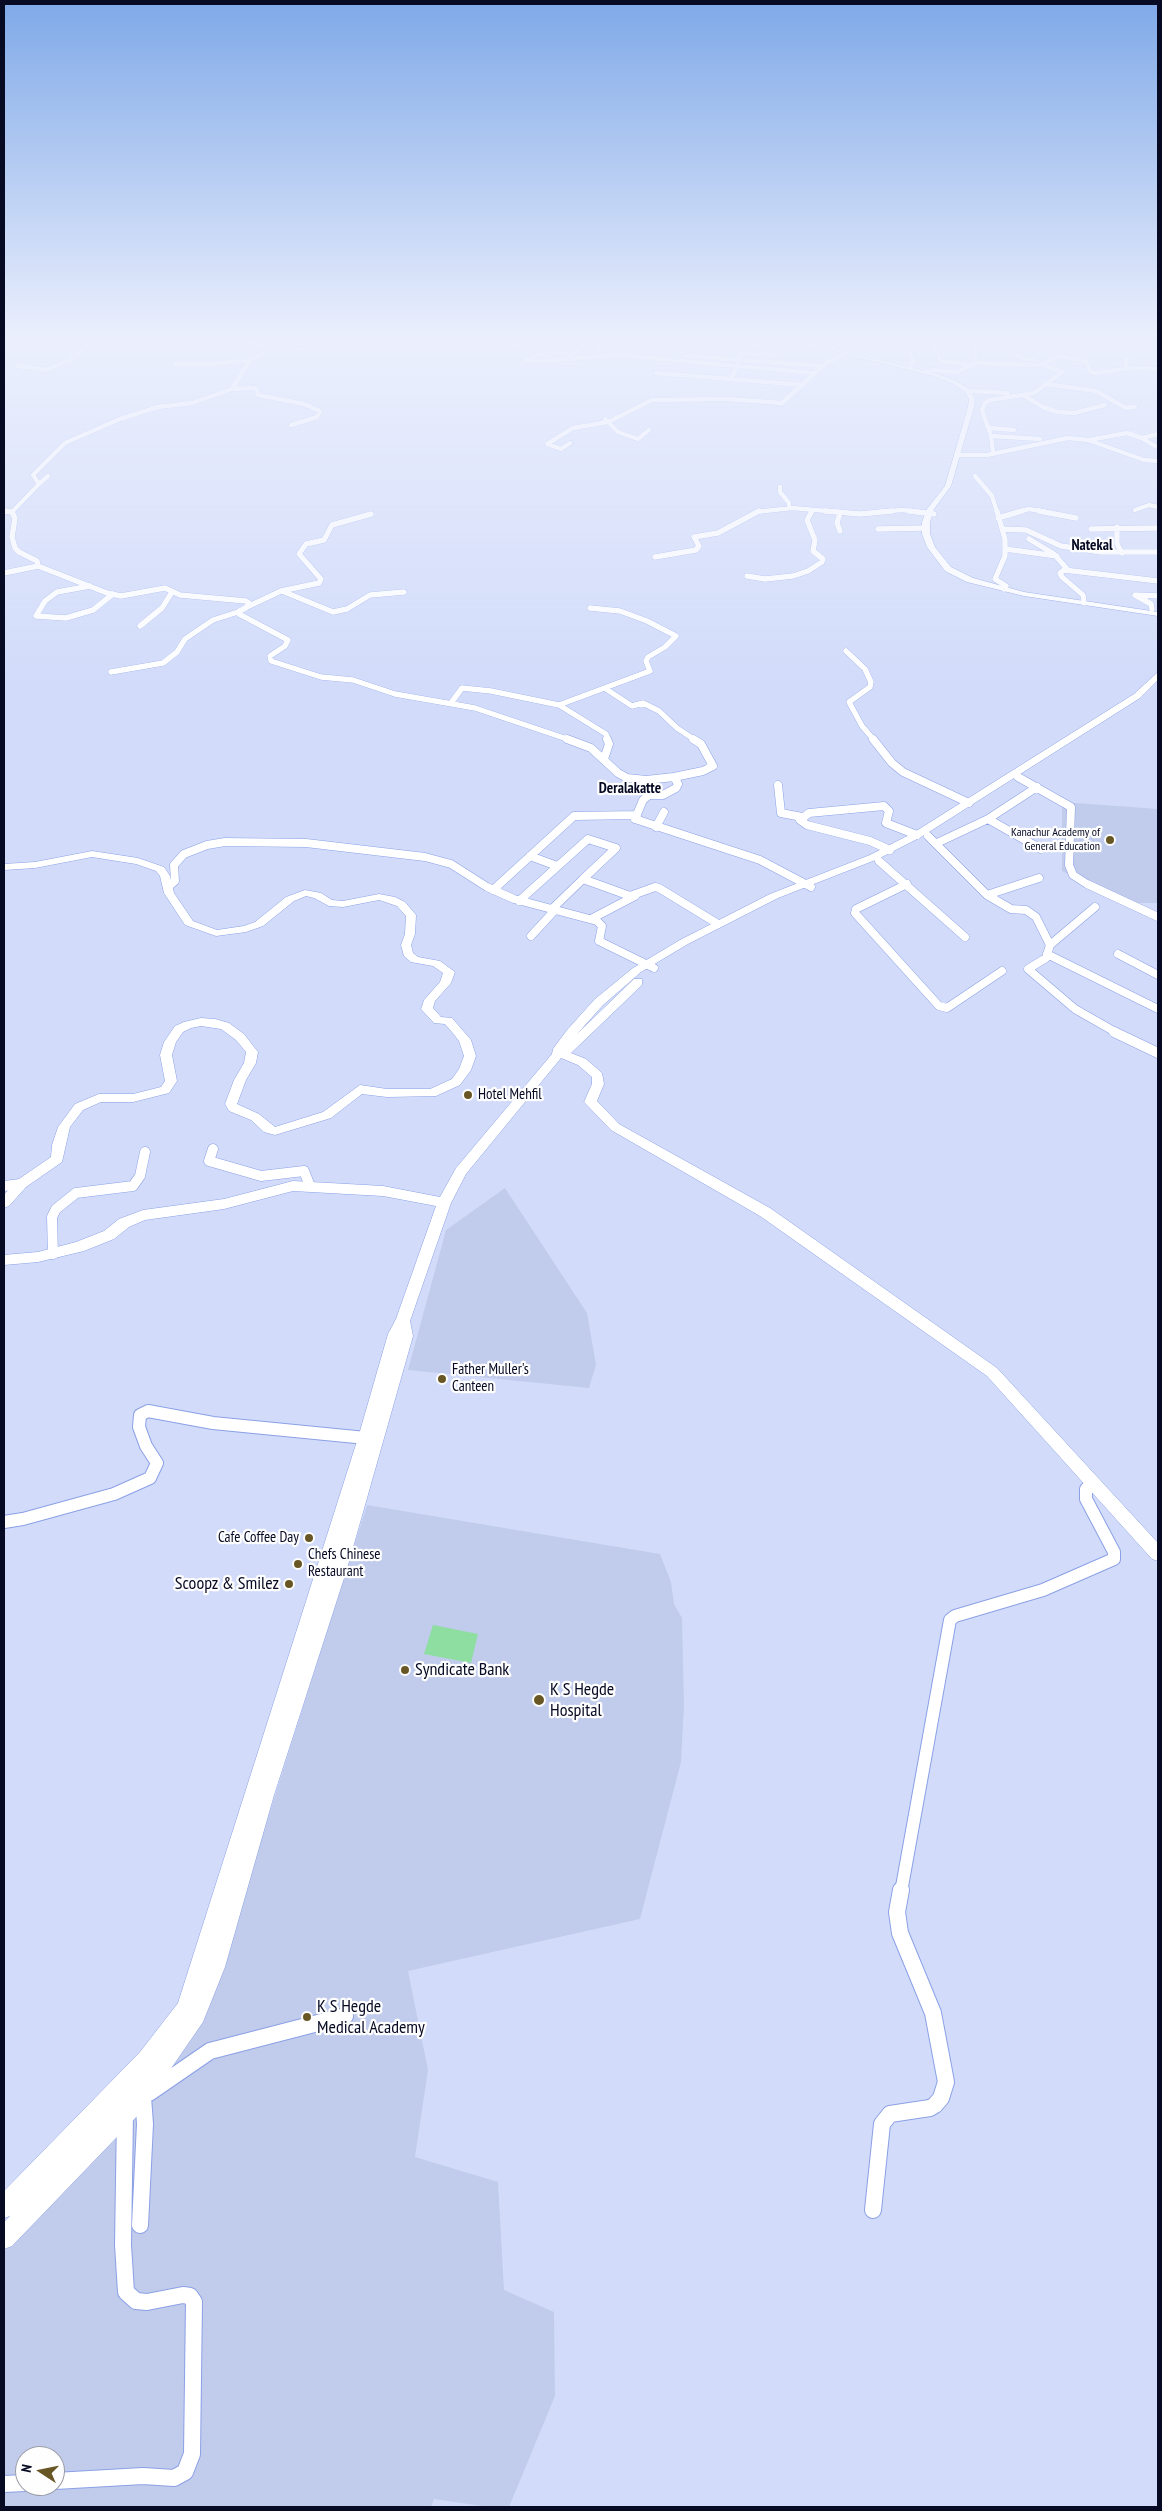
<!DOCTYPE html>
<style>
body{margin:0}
#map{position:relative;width:1162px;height:2511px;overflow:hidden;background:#d2dcfa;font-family:"PT Sans Narrow",sans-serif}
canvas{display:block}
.frame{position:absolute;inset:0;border:5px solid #060a23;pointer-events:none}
.north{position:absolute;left:15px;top:2446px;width:50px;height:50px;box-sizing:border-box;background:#fefefe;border:1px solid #9b9ca6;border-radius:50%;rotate:281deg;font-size:14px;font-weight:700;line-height:20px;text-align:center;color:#060a23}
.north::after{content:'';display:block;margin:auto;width:18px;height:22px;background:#685725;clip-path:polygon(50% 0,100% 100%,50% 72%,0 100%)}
</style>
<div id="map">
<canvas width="1162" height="2511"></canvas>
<div class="frame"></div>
<div class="north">N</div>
</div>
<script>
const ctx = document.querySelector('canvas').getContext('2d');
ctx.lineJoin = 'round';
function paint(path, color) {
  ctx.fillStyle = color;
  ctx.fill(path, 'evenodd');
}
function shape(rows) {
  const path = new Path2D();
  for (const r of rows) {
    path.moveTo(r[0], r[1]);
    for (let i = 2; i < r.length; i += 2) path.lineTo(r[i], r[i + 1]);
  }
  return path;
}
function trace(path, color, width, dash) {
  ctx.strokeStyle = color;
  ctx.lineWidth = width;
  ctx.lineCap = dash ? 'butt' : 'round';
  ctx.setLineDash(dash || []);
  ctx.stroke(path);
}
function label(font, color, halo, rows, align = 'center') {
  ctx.font = font + ' "PT Sans Narrow",sans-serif';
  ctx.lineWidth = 4.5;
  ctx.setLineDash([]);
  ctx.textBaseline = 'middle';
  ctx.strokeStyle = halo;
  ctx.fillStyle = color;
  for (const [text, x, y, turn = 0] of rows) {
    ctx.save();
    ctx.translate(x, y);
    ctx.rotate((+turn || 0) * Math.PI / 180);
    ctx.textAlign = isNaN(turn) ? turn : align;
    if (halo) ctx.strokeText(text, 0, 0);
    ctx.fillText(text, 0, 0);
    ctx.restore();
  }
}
paint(shape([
 [1062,802,1158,809,1158,903,1125,903,1062,871],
 [505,1188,587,1313,596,1365,589,1388,408,1370,446,1230],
 [367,1505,660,1554,671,1582,674,1604,682,1618,684,1706,681,1762,640,1919,408,1971,428,2070,415,2157,498,2182,504,2290,554,2312,555,2396,509,2507,489,2507,434,2499,431,2507,4,2507,4,2243,139,2105,217,1979],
 [25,2456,55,2456,55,2486,25,2486]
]), '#c1ccec');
paint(shape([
 [433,1625,478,1634,471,1663,424,1654]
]), '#8edda1');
const minorFar5 = shape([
 [532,334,513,346,545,351,525,360,545,361,617,355,815,373],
 [537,334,602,344],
 [591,334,608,336],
 [795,334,812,341,815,347],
 [1043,334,1089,338,1095,334,1115,338],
 [988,335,1007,339,1007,349,1020,357,1037,360],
 [269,348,305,349],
 [598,349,610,334],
 [829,350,862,334],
 [545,351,571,355,590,342],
 [687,356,823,366],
 [1128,358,1125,360,1126,366,1130,369],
 [976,363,1038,365,1061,356,1086,361,1090,371,1094,373,1133,368,1158,369],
 [175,364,212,364,250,360],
 [17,366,47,370,73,358,92,341,104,339,113,334],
 [737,366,741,353,775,355,780,351,813,346],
 [910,367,913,361,902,337,929,337,941,361,973,365],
 [736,368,731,379,802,385],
 [925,372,932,370,957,372,976,363,973,334],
 [656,373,731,379],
 [1045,384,1096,391,1126,408,1135,407],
 [232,389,256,388,258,395,304,404,320,411,317,417,291,425],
 [972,391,1008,393],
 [1023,395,1043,407,1058,412,1074,413,1105,405],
 [605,419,618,432,638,439,649,430],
 [989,428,1014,430],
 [991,436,1040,439],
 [1140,437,1155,446],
 [1089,440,1127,433,1142,438,1158,434],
 [570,443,561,449,547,444,573,428,608,422,652,400,728,399,782,403,826,363,846,354],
 [993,452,991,436,982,410,985,403,990,400,1034,393,1062,372,1041,364],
 [956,455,987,455,1068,438,1088,440,1144,460,1158,461],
 [975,476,992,496,997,512],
 [39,484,48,476],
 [780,487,780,492,789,503,789,508,792,508],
 [1135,510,1149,505,1158,507],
 [4,511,12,512],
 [12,512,39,484,33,475,65,443,120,419,158,407,192,403,232,389,250,360,269,350,267,347,247,342,287,334],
 [756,512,792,508,839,512],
 [811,512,812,510],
 [879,512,902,510,919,512],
 [1018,512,1029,509,1046,512]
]);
const minorFar4 = shape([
 [4,511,12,512,15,518,12,537,15,548,19,552,37,561,38,566,107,593,121,596,165,588,180,595,246,601,249,603,247,607,238,612,239,614,288,640,285,646,270,656,271,661,321,677,353,680,395,694,475,708,570,740],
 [825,511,860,514,892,511],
 [909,511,934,514],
 [997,511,1005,539,1005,556,995,579,1006,586,1004,589],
 [1039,511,1076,518],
 [840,513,837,523,840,531],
 [998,518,1022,511],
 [1117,527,1117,544,1122,553],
 [878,529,925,528],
 [1002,529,1026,530,1061,546,1101,552,1158,552],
 [1091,529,1158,528],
 [1029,539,1054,554,1068,570],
 [1005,549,1057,556],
 [655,557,696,550,699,546,694,537,718,533,759,511],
 [4,573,38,566],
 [747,576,765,579,793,576,808,571,822,562,823,559,813,551,815,540,807,520,812,511],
 [90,586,57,592,45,601,36,616,66,618,93,610,113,594],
 [282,591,333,612,347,609,370,595,404,592],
 [1084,603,1083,595,1062,577,1060,573,1064,570,1158,581],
 [247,607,281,591,319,583,321,579,299,554,306,544,324,540,332,525,371,514],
 [1152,609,1151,604,1135,595,1158,596],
 [140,626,162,608,172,592],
 [846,651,865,669,871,682,870,687,849,702,862,726,874,740],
 [111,672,163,663,177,652,185,639,213,620,238,612],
 [606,689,632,706,643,703,659,711,677,728,695,740],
 [451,703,462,688,491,691,559,705,606,734,608,740],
 [559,705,650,671,646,661,648,657,665,647,676,636,647,621,620,611,590,608]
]);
const minorFar3 = shape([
 [567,739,591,748,618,773,627,778,646,780,674,777,678,784,676,788,663,795,649,795,643,800,635,819,760,860,811,887],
 [873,739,892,763,903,772,969,803],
 [604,759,609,744,607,739],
 [674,777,703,771,713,766,701,744,693,739],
 [1018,777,1071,807,1069,865,1073,875,1087,884,1158,917],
 [778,785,781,813,802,817],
 [1037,787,988,819,1041,849],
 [656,827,664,812],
 [928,836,987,895,1011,909,1026,910,1036,917,1050,945,1046,958,1028,969,1075,1009,1117,1033],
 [937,843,988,819],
 [890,850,870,841,807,825,800,820,809,813,884,806,889,811,886,823,917,835],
 [530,856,557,866],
 [879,861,965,937],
 [907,884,856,909,855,913,939,1006,947,1008,1002,971],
 [168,887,175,881,174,865,184,854,207,845,225,842,306,843,425,857,451,864,487,887,514,899,597,921,602,926,599,941,654,968],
 [493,890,574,816,637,815],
 [987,895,1039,878],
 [519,901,588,839,616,848,583,879,630,896,655,887,659,888,718,924],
 [552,909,583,879],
 [591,919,635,896],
 [531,936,555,910],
 [1050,945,1095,907],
 [1047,954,1158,1009],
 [1118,954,1158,975]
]);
const minorFar2 = shape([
 [1114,1032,1158,1053],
 [213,1149,209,1161,261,1176,304,1171,310,1186],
 [4,1186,21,1184],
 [53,1254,52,1217,56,1209,76,1193,133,1186,140,1176,145,1152]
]);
const minorFar1 = shape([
 [4,1522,23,1519,114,1494,150,1478,157,1463,146,1446,139,1427,140,1415,148,1411,213,1423,366,1438],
 [901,1892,950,1620,955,1616,1043,1590,1114,1559,1114,1552,1086,1499,1086,1489,1092,1483]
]);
const minor = shape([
 [149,2093,210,2051,345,2016],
 [873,2210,882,2124,890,2114,930,2108,935,2105,941,2098,946,2082,933,2013,900,1933,897,1912,901,1890],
 [140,2225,145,2124,143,2097],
 [55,2481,143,2476,174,2478,185,2472,192,2454,194,2302,190,2296,183,2295,147,2302,136,2301,126,2292,123,2245,125,2114],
 [4,2484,25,2483]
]);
const major = shape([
 [762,334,772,334,938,374,958,382,970,390,975,399,974,407,951,486,934,509,930,522,930,534,935,547,951,567,973,578,1024,592,1158,612,1158,616,1024,596,967,582,945,571,927,547,922,534,922,522,927,509,945,486,968,407,969,399,965,392,954,384,934,376,762,334],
 [1158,672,1158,680,1140,698,921,837,878,859,778,898,688,944,641,972,603,1005,577,1034,634,979,642,979,642,985,571,1053,586,1059,602,1073,604,1084,597,1101,619,1124,770,1208,997,1368,1158,1543,1158,1561,1152,1559,987,1376,760,1216,611,1130,584,1102,592,1084,592,1077,578,1065,561,1058,466,1174,451,1203,410,1321,413,1336,346,1572,274,1795,225,1967,203,2022,141,2112,12,2246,4,2249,4,2222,10,2216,4,2218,4,2191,140,2052,178,2003,358,1438,388,1334,396,1319,436,1206,383,1196,293,1191,224,1209,145,1220,129,1227,114,1239,84,1251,38,1262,4,1265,4,1255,38,1252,76,1242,104,1231,119,1219,143,1210,224,1199,293,1181,383,1186,440,1197,456,1168,552,1054,553,1049,567,1030,595,999,633,968,680,940,770,894,870,855,913,833,1134,694,1158,672],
 [92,851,138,858,164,867,170,876,174,893,193,921,217,930,244,926,255,922,286,897,305,890,321,893,332,900,343,901,379,894,395,897,405,902,416,915,415,934,411,945,413,953,418,957,440,961,455,972,451,983,435,1001,433,1008,441,1017,452,1018,471,1040,476,1056,471,1070,460,1085,436,1096,387,1097,362,1094,331,1118,275,1135,264,1132,251,1120,229,1111,225,1104,234,1080,244,1063,246,1052,236,1040,221,1029,201,1026,191,1028,183,1032,176,1042,172,1055,177,1081,169,1093,133,1102,101,1102,83,1110,70,1127,62,1162,26,1187,9,1206,4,1208,4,1195,16,1181,51,1157,52,1145,58,1127,75,1104,99,1094,133,1094,161,1087,165,1081,160,1055,164,1042,175,1026,184,1022,201,1018,215,1019,229,1023,244,1034,258,1052,256,1063,246,1080,237,1104,259,1114,275,1127,323,1112,360,1085,387,1089,430,1089,452,1079,459,1069,464,1056,459,1041,452,1032,445,1024,434,1023,421,1009,424,1000,440,982,443,973,433,966,411,962,404,956,401,945,405,934,406,916,397,906,379,900,343,907,329,906,314,898,306,896,294,901,263,926,246,932,216,936,185,925,164,893,160,876,156,871,136,864,92,857,35,868,4,870,4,864,35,862,92,851]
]);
trace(minorFar5, '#8ba0e6', 5);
trace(minorFar4, '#8ba0e6', 6);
trace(minorFar3, '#8ba0e6', 9);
trace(minorFar2, '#8ba0e6', 11);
trace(minorFar1, '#8ba0e6', 14);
trace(minor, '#8ba0e6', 18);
trace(major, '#8ba0e6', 1);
trace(minorFar5, '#fff', 4.5);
trace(minorFar4, '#fff', 5.5);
trace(minorFar3, '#fff', 8);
trace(minorFar2, '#fff', 10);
trace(minorFar1, '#fff', 12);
trace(minor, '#fff', 16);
paint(major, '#fff');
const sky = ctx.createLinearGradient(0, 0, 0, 686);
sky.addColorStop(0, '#7fa9e8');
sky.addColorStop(0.49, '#ebeffd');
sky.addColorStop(1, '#ebeffd00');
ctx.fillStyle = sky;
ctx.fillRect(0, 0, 1162, 686);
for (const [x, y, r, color] of [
 [1110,840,5,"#685725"],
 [468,1095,5,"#685725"],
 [442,1379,5,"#685725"],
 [309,1538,5,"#685725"],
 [298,1564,5,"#685725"],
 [289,1584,5,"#685725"],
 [405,1670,5,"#685725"],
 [539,1700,6,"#685725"],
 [307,2017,5,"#685725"]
]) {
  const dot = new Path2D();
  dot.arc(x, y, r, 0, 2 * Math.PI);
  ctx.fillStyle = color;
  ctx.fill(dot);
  trace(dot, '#fefefe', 2);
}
label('12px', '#060a23', '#fefefe', [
 ["Kanachur Academy of",1100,833],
 ["General Education",1100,847]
], 'right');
label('bold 15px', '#060a23', '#fefefe', [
 ["Natekal",1092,546],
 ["Deralakatte",630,789]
]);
label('15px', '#060a23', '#fefefe', [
 ["Hotel Mehfil",478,1095],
 ["Father Muller's",452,1370],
 ["Canteen",452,1387],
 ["Cafe Coffee Day",299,1538,"right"],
 ["Chefs Chinese",308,1555],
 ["Restaurant",308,1572]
], 'left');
label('18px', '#060a23', '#fefefe', [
 ["Scoopz & Smilez",279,1584,"right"],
 ["Syndicate Bank",415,1670],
 ["K S Hegde",550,1690],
 ["Hospital",550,1711],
 ["K S Hegde",317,2007],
 ["Medical Academy",317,2028]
], 'left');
</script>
